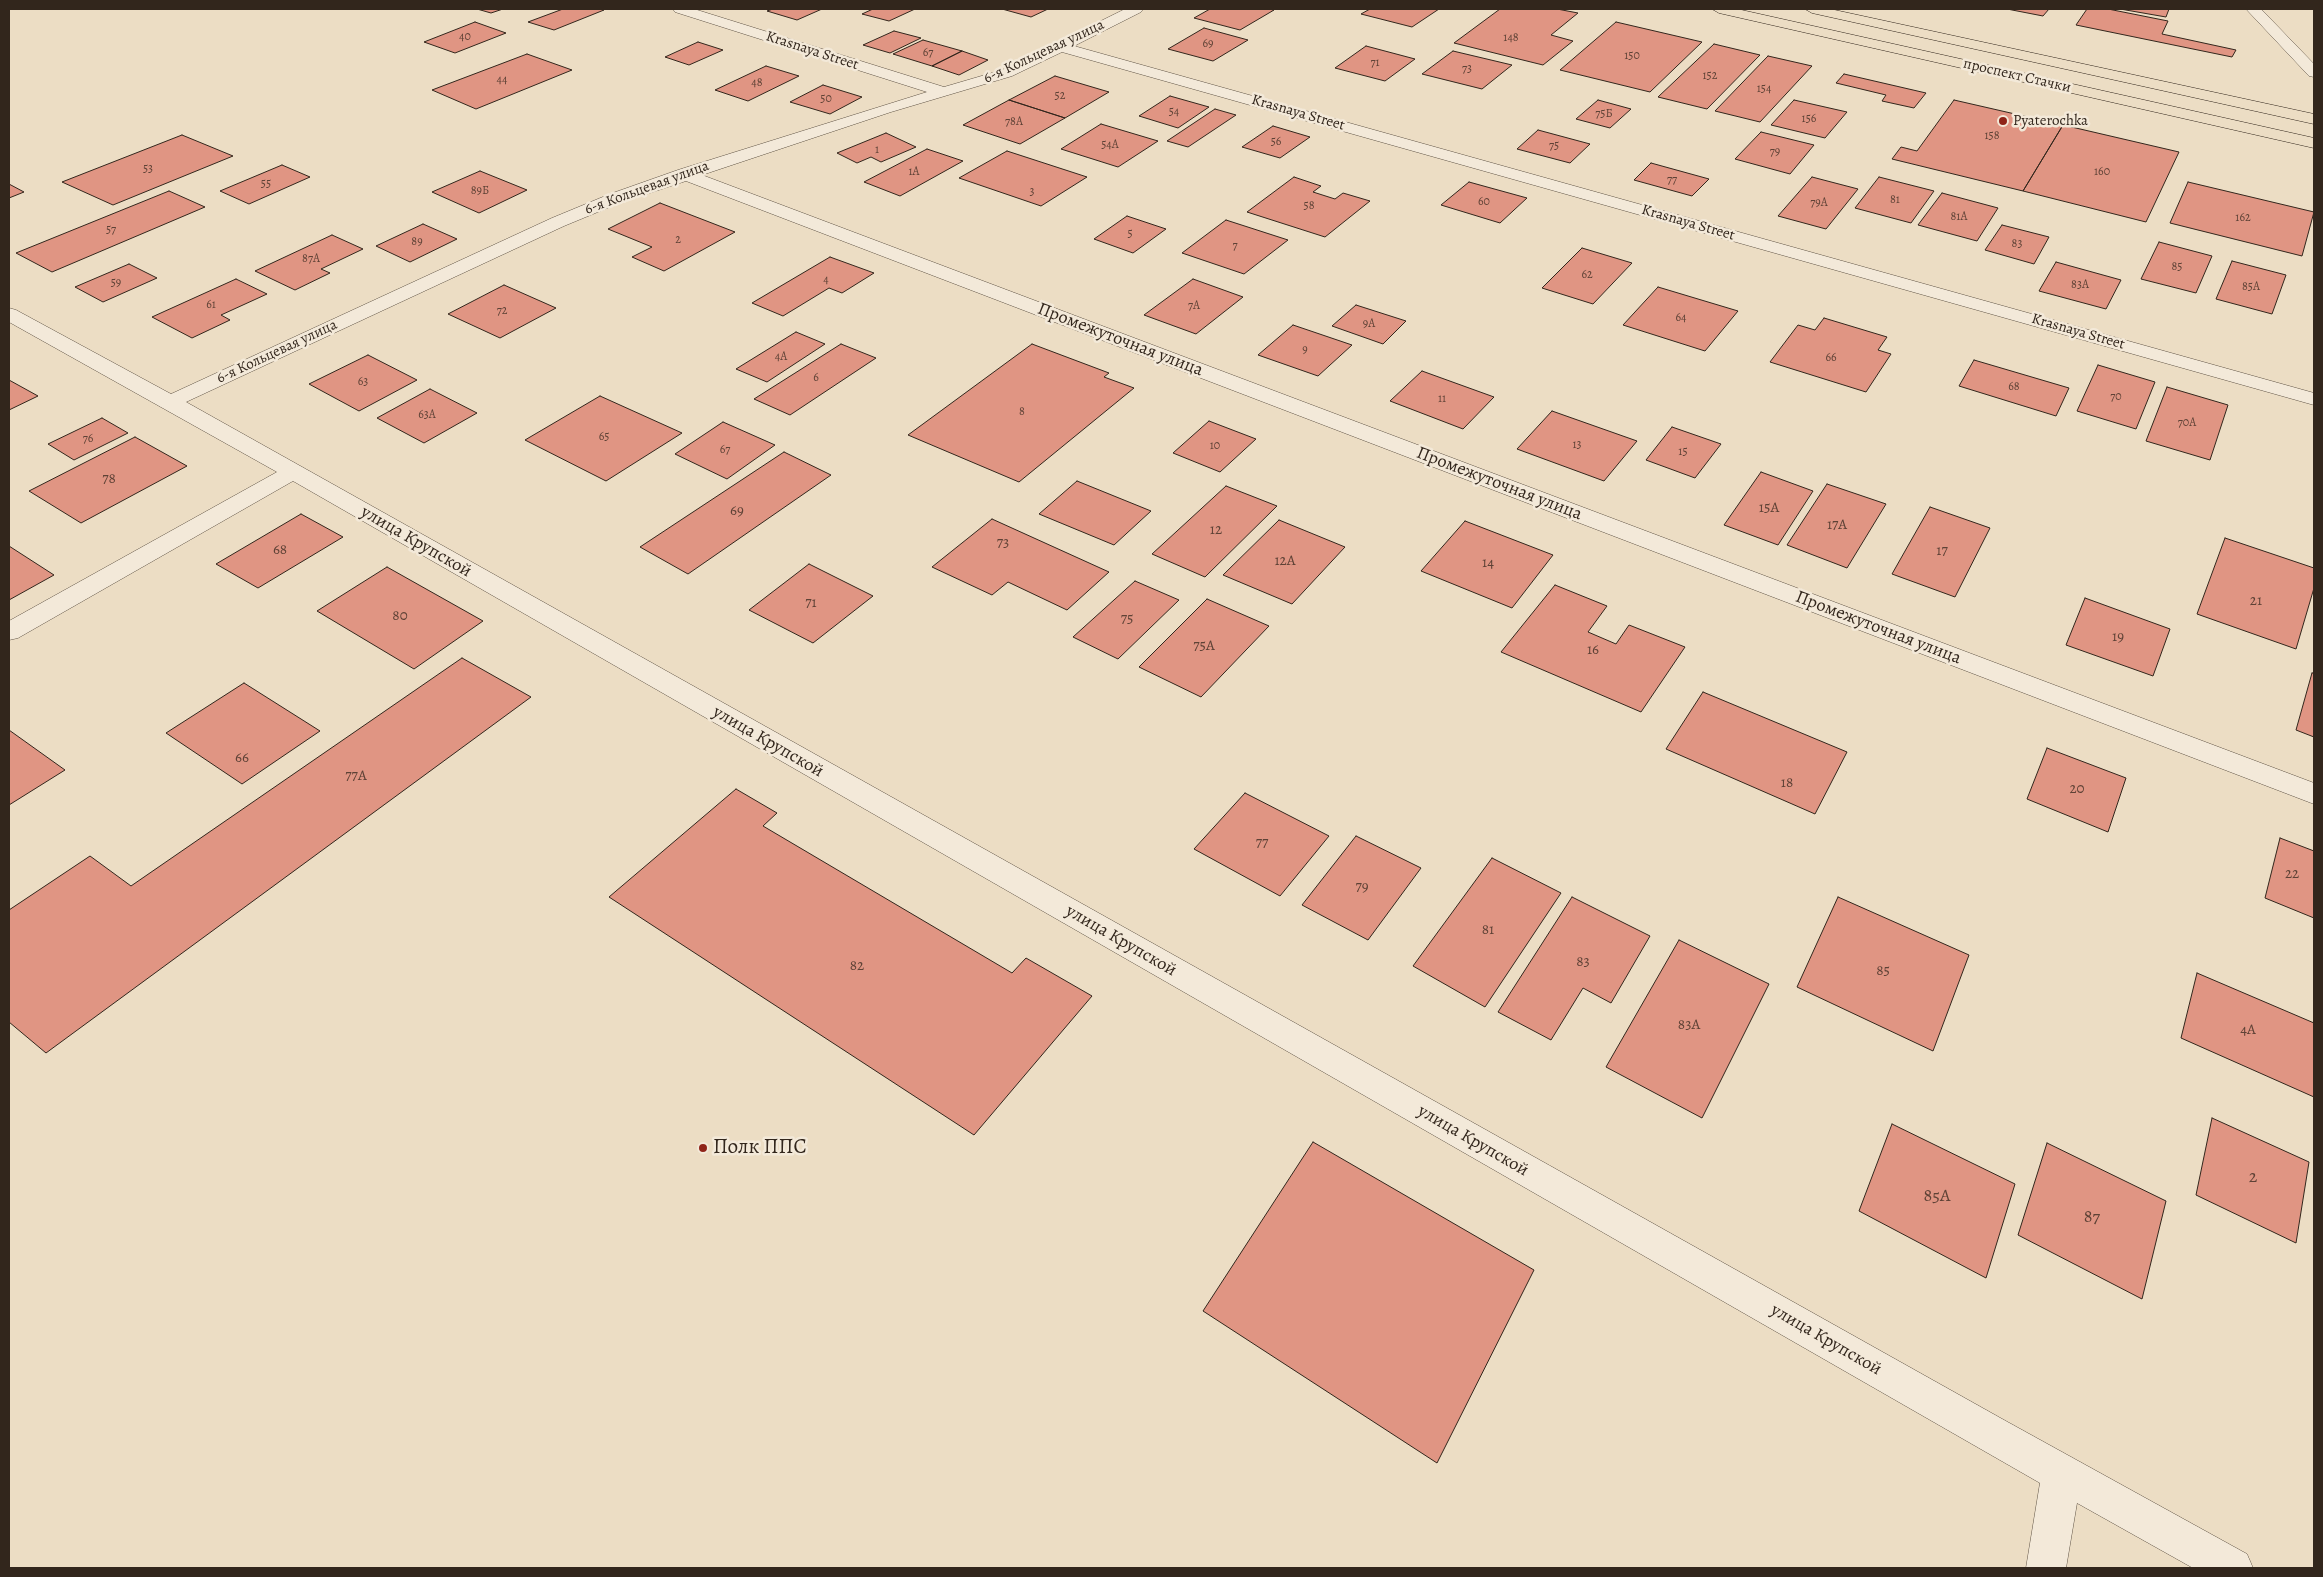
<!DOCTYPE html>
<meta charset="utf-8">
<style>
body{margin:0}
#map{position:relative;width:2323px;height:1577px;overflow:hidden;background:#ecddc4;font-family:Alegreya,serif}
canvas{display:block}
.frame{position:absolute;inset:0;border:10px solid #32261c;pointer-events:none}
</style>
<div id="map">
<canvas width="2323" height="1577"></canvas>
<div class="frame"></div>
</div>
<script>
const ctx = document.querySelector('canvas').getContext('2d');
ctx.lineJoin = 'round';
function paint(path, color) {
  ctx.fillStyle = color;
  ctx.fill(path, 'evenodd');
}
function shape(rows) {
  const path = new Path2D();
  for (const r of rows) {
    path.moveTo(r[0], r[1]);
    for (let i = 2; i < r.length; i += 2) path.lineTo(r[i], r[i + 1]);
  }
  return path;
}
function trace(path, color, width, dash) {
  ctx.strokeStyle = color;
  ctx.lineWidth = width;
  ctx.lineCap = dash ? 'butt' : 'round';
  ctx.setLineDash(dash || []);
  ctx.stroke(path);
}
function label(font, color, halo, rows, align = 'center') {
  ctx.font = font + ' Alegreya,serif';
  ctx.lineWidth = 5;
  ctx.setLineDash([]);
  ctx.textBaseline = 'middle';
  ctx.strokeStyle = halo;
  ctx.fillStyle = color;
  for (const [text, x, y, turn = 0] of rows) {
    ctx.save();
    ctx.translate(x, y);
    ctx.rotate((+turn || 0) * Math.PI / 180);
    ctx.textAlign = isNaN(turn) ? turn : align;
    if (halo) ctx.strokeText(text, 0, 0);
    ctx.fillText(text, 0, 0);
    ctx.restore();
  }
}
const building = shape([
 [477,9,503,9,491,13,477,9],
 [563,9,600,9,604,10,554,30,528,22,563,9],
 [773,9,822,9,797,20,767,11,773,9],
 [873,9,915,9,889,21,862,14,873,9],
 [1002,9,1048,9,1031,17,1002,9],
 [1210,9,1268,9,1274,10,1240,30,1194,18,1210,9],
 [1370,9,1439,9,1412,27,1361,14,1370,9],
 [1500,9,1557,9,1578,13,1551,35,1573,41,1543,65,1454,43,1500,9],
 [2007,9,2049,9,2043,16,2007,9],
 [2087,9,2108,9,2168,21,2162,34,2236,50,2232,57,2076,25,2087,9],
 [2120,9,2169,9,2166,17,2120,9],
 [475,22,506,33,455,53,424,42,475,22],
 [1616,22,1702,42,1650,92,1560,70,1616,22],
 [1204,28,1248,40,1213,61,1168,49,1204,28],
 [894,31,921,38,890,53,863,45,894,31],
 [923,40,962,51,932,66,893,54,923,40],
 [698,42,723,50,689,65,665,57,698,42],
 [1714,44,1760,55,1707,109,1658,97,1714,44],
 [1366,46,1415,59,1385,81,1335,68,1366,46],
 [962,51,988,60,959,75,932,66,962,51],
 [1453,51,1512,65,1482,89,1422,74,1453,51],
 [527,54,572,70,476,109,432,90,527,54],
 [1768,56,1812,66,1760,122,1715,111,1768,56],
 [766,66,799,76,748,101,715,90,766,66],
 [1844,74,1926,93,1914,108,1882,101,1886,95,1836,83,1844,74],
 [1055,76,1109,92,1065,118,1009,100,1055,76],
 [823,85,862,97,830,114,790,102,823,85],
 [1170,96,1209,107,1178,128,1139,116,1170,96],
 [1009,100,1065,118,1020,144,963,125,1009,100],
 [1598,100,1631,109,1610,128,1576,119,1598,100],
 [1794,100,1847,112,1825,138,1771,125,1794,100],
 [1954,100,2063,125,2023,191,1892,159,1901,147,1917,151,1954,100],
 [1215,109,1236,115,1188,147,1167,141,1215,109],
 [1101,124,1158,141,1118,167,1061,149,1101,124],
 [2063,125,2179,152,2146,222,2023,191,2063,125],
 [1273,126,1310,137,1280,158,1242,147,1273,126],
 [1538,130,1590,144,1570,163,1517,149,1538,130],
 [1761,132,1814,145,1790,174,1735,159,1761,132],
 [886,133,916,147,881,162,871,157,857,163,837,153,886,133],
 [182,135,233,156,113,205,62,182,182,135],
 [927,149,963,161,900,196,864,182,927,149],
 [1007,151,1087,177,1041,206,959,178,1007,151],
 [1651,163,1709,179,1692,196,1634,180,1651,163],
 [282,165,310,177,249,204,220,191,282,165],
 [480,171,527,190,479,213,432,192,480,171],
 [1294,177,1321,186,1313,192,1335,199,1343,193,1370,201,1325,237,1247,212,1294,177],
 [1812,177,1858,189,1826,229,1778,216,1812,177],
 [1879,177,1934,191,1911,223,1855,208,1879,177],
 [1469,182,1527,198,1500,223,1441,205,1469,182],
 [2188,182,2314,212,2302,256,2170,223,2188,182],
 [9,184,24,192,9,198,9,184],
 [169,191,205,207,52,272,16,253,169,191],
 [1942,193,1998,208,1977,241,1918,225,1942,193],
 [660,203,735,232,664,271,632,257,652,247,608,229,660,203],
 [1127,216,1166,229,1133,253,1094,239,1127,216],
 [1226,220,1288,240,1244,274,1182,253,1226,220],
 [423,224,457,239,410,262,376,246,423,224],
 [2002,225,2049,237,2034,264,1985,250,2002,225],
 [332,235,363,249,321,269,330,273,295,290,255,271,332,235],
 [2159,242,2212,256,2196,293,2141,279,2159,242],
 [1582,248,1632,263,1593,304,1542,288,1582,248],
 [830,257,874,273,842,293,829,288,783,316,752,303,830,257],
 [2232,261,2286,275,2272,314,2216,299,2232,261],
 [2056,262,2121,280,2106,309,2039,291,2056,262],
 [129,264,157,278,103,302,75,287,129,264],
 [236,279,267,294,221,315,230,320,192,338,152,317,236,279],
 [1193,279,1243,297,1196,334,1144,315,1193,279],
 [504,285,556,308,500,338,448,314,504,285],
 [1658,287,1738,311,1705,351,1623,325,1658,287],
 [1356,305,1406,321,1383,344,1332,326,1356,305],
 [1824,318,1887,337,1878,350,1891,354,1866,392,1770,362,1798,325,1815,330,1824,318],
 [1293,325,1352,345,1318,376,1258,355,1293,325],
 [796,332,825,344,767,382,736,369,796,332],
 [841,344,876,358,790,415,754,399,841,344],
 [1032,344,1109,373,1104,377,1134,388,1019,482,908,435,1032,344],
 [368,355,417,380,359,411,309,384,368,355],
 [1974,360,2069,388,2056,416,1959,386,1974,360],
 [2098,365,2155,382,2136,429,2077,411,2098,365],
 [1422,371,1494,397,1463,429,1390,401,1422,371],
 [9,380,38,396,9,410,9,380],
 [2167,387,2228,405,2210,460,2146,441,2167,387],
 [430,389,477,413,424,443,377,418,430,389],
 [600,396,682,433,606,481,525,440,600,396],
 [1552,411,1637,441,1604,481,1517,449,1552,411],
 [102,418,128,433,74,460,48,444,102,418],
 [1209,421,1256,439,1220,472,1173,453,1209,421],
 [723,422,775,445,727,479,675,454,723,422],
 [1672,427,1721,444,1695,478,1646,460,1672,427],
 [135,437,187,466,81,523,29,491,135,437],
 [784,452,831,475,688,574,640,547,784,452],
 [1761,472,1813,491,1778,545,1724,525,1761,472],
 [1077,481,1151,511,1114,545,1039,514,1077,481],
 [1827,484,1886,504,1847,568,1787,545,1827,484],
 [1226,486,1277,506,1205,577,1152,554,1226,486],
 [1930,507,1990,528,1955,597,1892,574,1930,507],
 [301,514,343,537,258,588,216,564,301,514],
 [992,519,1109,572,1067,610,1008,582,992,595,932,567,992,519],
 [1279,520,1345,547,1292,604,1223,575,1279,520],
 [1465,521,1553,555,1512,608,1421,571,1465,521],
 [2225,538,2314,568,2314,588,2296,649,2197,614,2225,538],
 [9,546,54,575,9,600,9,546],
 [809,564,873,596,813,643,749,610,809,564],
 [387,567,483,621,414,669,317,611,387,567],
 [1135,581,1179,600,1118,659,1073,637,1135,581],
 [1555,585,1607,606,1588,632,1616,644,1629,625,1685,647,1641,712,1501,652,1555,585],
 [2085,598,2170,629,2153,676,2066,645,2085,598],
 [1207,599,1269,626,1201,697,1139,667,1207,599],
 [462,658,531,697,46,1053,9,1022,9,910,90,856,131,886,462,658],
 [2312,673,2314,673,2314,737,2296,730,2312,673],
 [244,683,320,731,242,784,166,733,244,683],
 [1703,692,1847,752,1815,814,1666,749,1703,692],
 [9,730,65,770,9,805,9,730],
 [2047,748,2126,778,2108,832,2027,799,2047,748],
 [736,789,777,813,763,826,1012,973,1026,958,1092,996,974,1135,609,897,736,789],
 [1245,793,1329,836,1280,896,1194,849,1245,793],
 [1356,836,1421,868,1368,940,1302,905,1356,836],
 [2280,838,2314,851,2314,918,2265,898,2280,838],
 [1492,858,1561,893,1485,1007,1413,966,1492,858],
 [1572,897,1650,936,1611,1003,1583,988,1551,1040,1498,1012,1572,897],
 [1838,897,1969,955,1933,1051,1797,987,1838,897],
 [1679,940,1769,984,1702,1118,1606,1067,1679,940],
 [2197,973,2314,1023,2314,1097,2181,1038,2197,973],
 [2212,1118,2309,1162,2296,1243,2196,1195,2212,1118],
 [1892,1124,2015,1184,1986,1278,1859,1211,1892,1124],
 [1313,1142,1534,1270,1437,1463,1203,1311,1313,1142],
 [2047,1143,2166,1201,2142,1299,2018,1235,2047,1143]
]);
paint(building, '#e09583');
trace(building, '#32261c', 1);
const minor = shape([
 [673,9,694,9,944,87,1002,70,1125,9,1143,9,1141,12,1074,46,2314,393,2314,405,1062,52,1012,76,891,112,702,175,2314,783,2314,804,686,181,622,202,564,226,186,402,2004,1420,2247,1554,2253,1568,2193,1568,2077,1503,2066,1568,2026,1568,2040,1483,293,481,18,638,9,640,9,621,277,472,9,322,9,308,16,310,171,394,552,218,610,194,678,170,927,92,675,12,673,9],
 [2246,9,2261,9,2314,64,2314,77,2309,76,2246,9]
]);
const major = shape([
 [1712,9,1737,9,2314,138,2314,148,1719,13,1712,9],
 [1805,9,1830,9,2314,114,2314,124,1812,13,1805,9]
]);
trace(minor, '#605446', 1);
trace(major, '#32261c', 1);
paint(minor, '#f3e9d9');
paint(major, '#ecddc4');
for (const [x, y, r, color] of [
 [2003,121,5,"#8f2418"],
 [703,1148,5,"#8f2418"]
]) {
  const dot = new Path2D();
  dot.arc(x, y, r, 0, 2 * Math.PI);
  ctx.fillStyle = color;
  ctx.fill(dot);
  trace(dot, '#f3e9d9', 2);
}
label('12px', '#5e4236', null, [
 ["40",465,37],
 ["148",1511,38],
 ["69",1208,44],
 ["67",928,53],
 ["150",1632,56],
 ["71",1375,63],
 ["73",1467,69],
 ["152",1710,76],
 ["44",502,80],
 ["48",757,83],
 ["154",1764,89],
 ["52",1060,96],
 ["50",826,99],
 ["54",1174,112],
 ["75Б",1604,114],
 ["156",1809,119],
 ["78А",1014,122],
 ["158",1992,136],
 ["56",1276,142],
 ["54А",1110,145],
 ["75",1554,146],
 ["1",877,150],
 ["79",1775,152],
 ["53",148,169],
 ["1А",914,172],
 ["160",2102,172],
 ["77",1672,180],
 ["55",266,184],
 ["89Б",480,191],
 ["3",1032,192],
 ["81",1895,200],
 ["60",1484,202],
 ["79А",1819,203],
 ["58",1309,206],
 ["81А",1959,217],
 ["162",2243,218],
 ["57",111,230],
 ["5",1130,234],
 ["2",678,240],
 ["89",417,242],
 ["83",2017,244],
 ["7",1235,246],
 ["87А",311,259],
 ["85",2177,267],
 ["62",1587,275],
 ["4",826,280],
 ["59",116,283],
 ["83А",2080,285],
 ["85А",2251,287],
 ["61",211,305],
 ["7А",1194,306],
 ["72",502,311],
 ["64",1681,318],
 ["9А",1369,324],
 ["9",1305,350],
 ["4А",781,357],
 ["66",1831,358],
 ["6",816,378],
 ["63",363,382],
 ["68",2014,387],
 ["70",2116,397],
 ["11",1442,399],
 ["8",1022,412],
 ["63А",427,415],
 ["70А",2187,423],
 ["65",604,437],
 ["76",88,439],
 ["13",1577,445],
 ["10",1215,446],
 ["67",725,450],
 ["15",1683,452]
]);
label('15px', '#32261c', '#f3e9d9', [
 ["Krasnaya Street",812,51,18],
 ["6-я Кольцевая улица",1044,52,-25],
 ["проспект Стачки",2017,76,13],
 ["Krasnaya Street",1298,113,16],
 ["6-я Кольцевая улица",647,188,-20],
 ["Krasnaya Street",1688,223,16],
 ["Krasnaya Street",2078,332,16],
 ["6-я Кольцевая улица",277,352,-25]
]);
label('15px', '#32261c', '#f3e9d9', [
 ["Pyaterochka",2013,121]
], 'left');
label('15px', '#5e4236', null, [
 ["78",109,479],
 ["15А",1769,508],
 ["69",737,511],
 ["17А",1837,525],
 ["12",1216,530],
 ["73",1003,543],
 ["68",280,550],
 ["17",1942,551],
 ["12А",1285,561],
 ["14",1488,563],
 ["21",2256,601],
 ["71",811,603],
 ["80",400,616],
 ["75",1127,619],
 ["19",2118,637],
 ["75А",1204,646],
 ["16",1593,650],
 ["66",242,758],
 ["77А",356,776],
 ["18",1787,783],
 ["20",2077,789],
 ["77",1262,843],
 ["22",2292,874],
 ["79",1362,887],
 ["81",1488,930],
 ["83",1583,962],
 ["82",857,966],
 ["85",1883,971],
 ["83А",1689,1025],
 ["4А",2248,1030]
]);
label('18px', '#32261c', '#f3e9d9', [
 ["Промежуточная улица",1120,340,21],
 ["Промежуточная улица",1499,484,21],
 ["улица Крупской",416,542,30],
 ["Промежуточная улица",1878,628,21],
 ["улица Крупской",768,742,30],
 ["улица Крупской",1121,941,30],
 ["улица Крупской",1473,1141,30],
 ["улица Крупской",1826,1340,30]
]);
label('18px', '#5e4236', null, [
 ["2",2253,1178],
 ["85А",1937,1197],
 ["87",2092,1218]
]);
label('21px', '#32261c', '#f3e9d9', [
 ["Полк ППС",713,1148]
], 'left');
</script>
